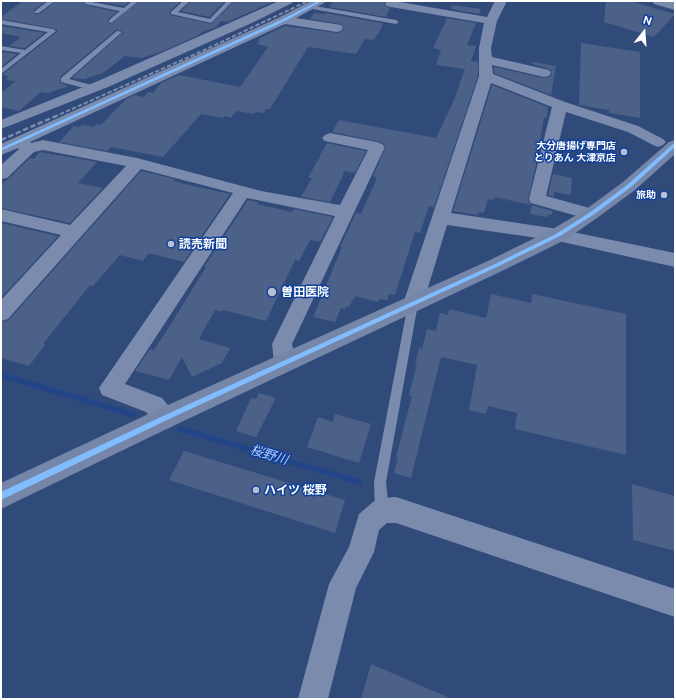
<!DOCTYPE html>
<meta charset="utf-8">
<style>
body{margin:0}
#map{position:relative;width:676px;height:700px;overflow:hidden;background:#304a7a;font-family:"Public Sans",sans-serif}
canvas{display:block}
.frame{position:absolute;inset:0;border:2px solid #fff;pointer-events:none}
.north{position:absolute;left:624px;top:12px;width:40px;height:40px;-webkit-text-stroke:3px #11409a;paint-order:stroke;rotate:17deg;font-size:11px;font-weight:700;line-height:16px;text-align:center;color:#fff}
.north::after{content:'';display:block;margin:auto;width:14px;height:18px;background:#fff;clip-path:polygon(50% 0,100% 100%,50% 72%,0 100%)}
</style>
<div id="map">
<canvas width="676" height="700"></canvas>
<div class="frame"></div>
<div class="north">N</div>
</div>
<script>
const ctx = document.querySelector('canvas').getContext('2d');
ctx.lineJoin = 'round';
function shape(rows) {
  const path = new Path2D();
  for (const r of rows) {
    path.moveTo(r[0], r[1]);
    for (let i = 2; i < r.length; i += 2) path.lineTo(r[i], r[i + 1]);
  }
  return path;
}
function paint(path, color) {
  ctx.fillStyle = color;
  ctx.fill(path, 'evenodd');
}
function trace(path, color, width, dash) {
  ctx.strokeStyle = color;
  ctx.lineWidth = width;
  ctx.lineCap = dash ? 'butt' : 'round';
  ctx.setLineDash(dash || []);
  ctx.stroke(path);
}
function label(font, color, halo, rows, align = 'center') {
  ctx.font = font + ' "Public Sans","Noto Sans JP",sans-serif';
  ctx.lineWidth = 3;
  ctx.setLineDash([]);
  ctx.textBaseline = 'middle';
  ctx.strokeStyle = halo;
  ctx.fillStyle = color;
  for (const [text, x, y, turn = 0] of rows) {
    ctx.save();
    ctx.translate(x, y);
    ctx.rotate((+turn || 0) * Math.PI / 180);
    ctx.textAlign = isNaN(turn) ? turn : align;
    if (halo) ctx.strokeText(text, 0, 0);
    ctx.fillText(text, 0, 0);
    ctx.restore();
  }
}
paint(shape([
 [1,372,134,412,136,413,137,415,136,417,134,418,1,378,1,372],
 [180,426,359,479,361,480,363,482,361,484,359,485,180,432,178,431,177,429,178,427,180,426]
]), '#224587');
paint(shape([
 [23,1,46,1,34,10,35,14,40,14,56,1,84,1,85,5,117,12,108,19,108,22,110,24,140,1,181,1,170,11,170,15,211,24,234,1,275,1,227,22,221,21,216,27,202,32,199,35,163,51,142,58,125,56,103,73,84,79,72,78,123,32,122,31,116,30,60,77,60,83,69,86,48,93,41,92,19,111,1,107,1,93,16,81,7,80,8,79,6,78,9,76,2,75,58,31,53,28,1,19,1,17],
 [95,1,130,1,124,6],
 [191,1,225,1,209,17,181,11],
 [333,1,364,2,365,1,386,1,384,5,390,8,386,17,329,7],
 [606,1,630,1,675,14,654,37,604,22],
 [452,5,481,9,479,14,451,9],
 [314,13,324,14,325,13,382,23,383,25,374,40,365,39,356,54,308,47,270,109,266,109,264,113,255,112,254,114,236,111,231,118,225,116,223,118,201,114,163,157,111,147,107,151,59,142,74,126,79,127,82,125,94,127,97,124,101,125,126,99,135,95,144,97,148,92,153,93,161,83,179,75,240,87,268,47,257,44,260,39,258,39,285,26,337,33,341,32,344,29,341,24,310,19],
 [447,18,476,23,467,45,476,46,471,61,478,62,478,76,434,207,429,206,420,233,415,232,395,295,389,294,387,300,379,299,378,302,355,296,349,307,346,306,345,309,341,308,335,322,313,317,342,247,340,247,356,213,361,214,376,180,376,177,373,176,386,147,383,143,377,141,332,132,339,120,436,138,454,100,465,69,436,65,441,50,433,48],
 [1,26,44,33,25,48,9,46,21,37,1,33],
 [581,43,640,52,640,118,609,113,609,110,579,105],
 [1,52,17,54,1,67],
 [532,62,556,66,551,95,494,73,494,67,544,78,550,77,552,74,550,69,532,64],
 [492,85,548,107,547,118,544,117,536,165,528,199,531,205,495,197,494,200,488,199,484,213,479,212,478,215,453,211],
 [327,143,366,151,355,173,345,171,330,202,301,197,312,178,308,178],
 [40,152,97,162,78,183,103,188,70,223,1,208,1,184,8,179,30,158,34,159],
 [141,171,175,179,174,181,185,184,230,194,184,262,152,254,148,254,143,261,120,255,93,286,90,285,43,344,45,345,29,366,1,358,1,322,9,320],
 [553,174,572,178,571,195,554,192,554,197,548,195],
 [248,200,258,202,257,204,292,212,294,209,333,217,320,242,310,240,299,261,295,260,266,321,223,310,222,312,215,310,199,339,230,348,222,363,192,377,182,357,169,380,135,371,150,349,154,350,169,327,206,267,204,267],
 [532,205,552,211,552,215,548,214,547,217,530,214],
 [1,223,58,236,1,298],
 [491,294,531,303,532,294,626,314,626,455,515,429,517,413,488,406,486,414,469,410,477,365,441,357,411,478,394,473,398,457,396,457,412,396,409,395,417,364,415,364,419,348,422,349,427,329,436,331,440,313,448,315,449,309,486,318],
 [259,393,276,398,256,437,236,431,251,398,256,399],
 [335,414,371,424,359,463,307,447,318,417,333,422],
 [184,451,345,500,335,533,169,480],
 [632,484,675,496,675,551,633,540],
 [371,664,452,699,361,699]
]), '#4c6188');
paint(shape([
 [48,1,55,1,39,13,35,13,35,11,48,1],
 [87,1,124,8,132,1,139,1,111,23,109,22,109,20,120,11,85,4,85,2,87,1],
 [183,1,190,1,178,12,210,19,227,1,233,1,211,23,171,14,171,12,183,1],
 [309,5,396,20,399,22,396,24,307,8,307,6,309,5],
 [1,20,53,29,56,31,1,74,1,69,21,53,1,50,1,46,25,50,48,32,1,24,1,20],
 [117,31,122,32,69,79,95,86,95,90,92,90,61,82,61,78,117,31],
 [413,300,417,301,418,304,386,482,389,511,387,516,382,518,377,516,375,511,374,482,408,304,409,301,413,300]
]), '#7a8bad');
paint(shape([
 [279,1,294,1,292,3,254,22,108,87,1,129,1,120,98,81,279,1],
 [311,1,326,1,324,3,296,18,341,25,343,28,341,31,337,32,285,24,30,142,31,143,43,140,137,158,261,191,340,205,368,150,325,141,322,138,325,135,330,133,377,142,382,144,385,147,292,344,296,362,293,368,285,371,277,368,274,362,272,344,335,216,247,198,125,384,162,398,173,411,176,418,173,425,165,428,157,425,146,412,102,395,99,388,233,193,141,169,8,319,1,321,1,300,61,235,1,221,1,209,70,225,126,166,43,150,34,152,7,178,1,179,1,165,19,149,18,148,1,155,1,144,280,17,311,1],
 [394,1,487,17,495,1,507,1,497,21,491,48,492,57,549,70,551,73,549,76,544,77,492,65,493,74,565,102,638,126,663,139,666,142,663,145,658,147,653,145,628,132,566,112,546,196,597,210,600,214,597,218,591,220,531,203,529,199,552,107,491,83,451,213,558,229,675,253,675,267,558,241,447,225,423,304,420,309,413,312,406,309,403,304,479,76,479,48,484,23,391,7,387,6,385,4,387,2,394,1],
 [396,497,675,589,675,617,396,523,387,523,379,530,374,552,356,588,328,699,298,699,329,584,349,547,359,514,373,502,382,498,396,497]
]), '#7a8bad');
paint(shape([
 [675,140,675,154,635,190,597,218,565,240,504,270,173,426,1,509,1,483,157,410,490,260,551,230,585,210,623,182,669,142,675,140]
]), '#7586a9');
paint(shape([
 [652,1,675,2,675,10,654,4,652,1]
]), '#788baa');
trace(shape([
 [54,117,198,53,308,1]
]), '#7b8bab', 2, [4.5, 2]);
trace(shape([
 [1,140,56,116]
]), '#7b8bab', 2.5, [5.5, 2.5]);
paint(shape([
 [318,1,322,1,285,21,1,151,1,148,283,19,318,1],
 [673,144,675,144,675,147,631,187,593,215,560,236,499,266,167,420,1,500,1,492,163,416,495,264,556,234,589,213,627,185,673,144]
]), '#80bcff');
for (const [x, y, r, color] of [
 [624,152,4,"#b7c0d0"],
 [664,195,4,"#b7c0d0"],
 [171,244,4,"#b7c0d0"],
 [272,292,5,"#b7c0d0"],
 [256,490,4,"#b7c0d0"]
]) {
  const dot = new Path2D();
  dot.arc(x, y, r, 0, 2 * Math.PI);
  ctx.fillStyle = color;
  ctx.fill(dot);
  trace(dot, '#11409a', 1.5);
}
label('bold 10px', '#fff', '#11409a', [
 ["大分唐揚げ専門店",616,146],
 ["とりあん 大津京店",616,158],
 ["旅助",656,195]
], 'right');
label('bold 12px', '#fff', '#11409a', [
 ["読売新聞",179,244],
 ["曽田医院",281,292],
 ["ハイツ 桜野",264,490]
], 'left');
label('italic 13px', '#b0cbfb', '#11409a', [
 ["桜野川",269,455,17]
]);
</script>
